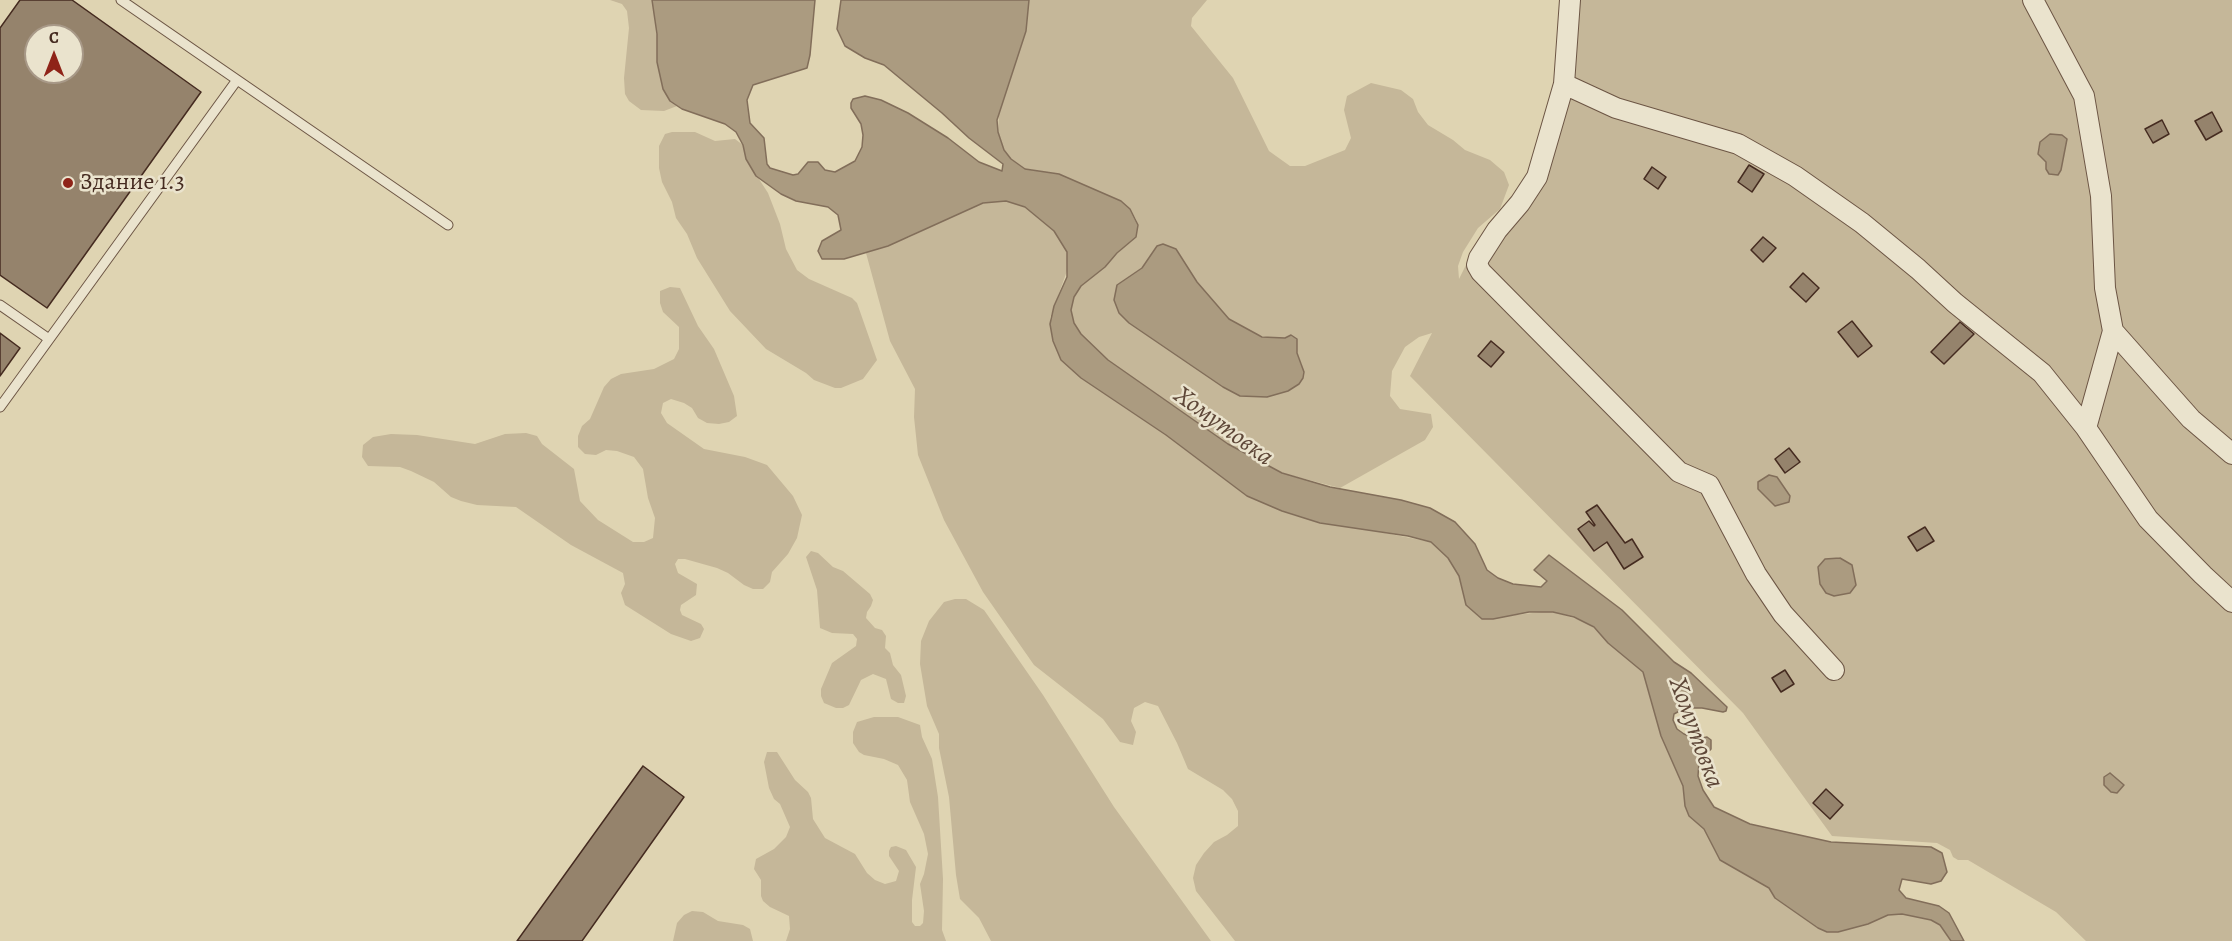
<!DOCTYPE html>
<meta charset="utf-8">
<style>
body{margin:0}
#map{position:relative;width:2232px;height:941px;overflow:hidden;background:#dfd4b2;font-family:Alegreya,serif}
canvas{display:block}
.north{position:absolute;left:24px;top:24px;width:60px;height:60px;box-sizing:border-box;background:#eae3cd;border:2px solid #a89988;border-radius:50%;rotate:0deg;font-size:16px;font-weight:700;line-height:24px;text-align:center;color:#452b20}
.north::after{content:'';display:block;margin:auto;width:21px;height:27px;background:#8f2418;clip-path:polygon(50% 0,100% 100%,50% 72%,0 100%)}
</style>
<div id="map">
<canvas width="2232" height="941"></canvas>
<div class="north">С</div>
</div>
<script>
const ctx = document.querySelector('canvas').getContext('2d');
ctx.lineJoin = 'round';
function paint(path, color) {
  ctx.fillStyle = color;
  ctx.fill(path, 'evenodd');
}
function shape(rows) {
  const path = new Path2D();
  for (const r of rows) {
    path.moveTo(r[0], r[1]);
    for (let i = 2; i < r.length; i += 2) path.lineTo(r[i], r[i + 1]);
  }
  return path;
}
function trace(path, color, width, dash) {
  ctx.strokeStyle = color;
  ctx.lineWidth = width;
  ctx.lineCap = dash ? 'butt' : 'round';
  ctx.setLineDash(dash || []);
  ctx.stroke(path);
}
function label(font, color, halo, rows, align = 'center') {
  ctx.font = font + ' Alegreya,serif';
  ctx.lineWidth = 5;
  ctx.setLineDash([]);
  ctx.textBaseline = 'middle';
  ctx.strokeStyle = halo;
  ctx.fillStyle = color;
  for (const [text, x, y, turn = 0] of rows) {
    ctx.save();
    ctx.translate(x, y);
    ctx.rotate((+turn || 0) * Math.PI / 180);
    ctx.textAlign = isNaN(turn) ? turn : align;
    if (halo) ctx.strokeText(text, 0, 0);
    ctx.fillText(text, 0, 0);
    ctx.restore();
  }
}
paint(shape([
 [610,0,652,0,657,34,657,62,660,76,663,89,670,101,677,106,664,111,641,110,629,101,625,94,624,78,629,28,627,11,622,4],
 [1029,0,1207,0,1192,18,1191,26,1233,78,1269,151,1290,166,1305,166,1345,150,1351,138,1344,110,1347,96,1371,83,1401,90,1413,99,1418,112,1428,125,1453,140,1465,150,1490,160,1504,172,1509,185,1500,209,1478,228,1463,252,1458,266,1459,279,1472,253,1532,170,1557,79,1567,0,2232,0,2232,941,2086,941,2056,912,1968,860,1958,860,1953,857,1950,850,1937,843,1832,836,1743,713,1410,376,1432,333,1419,337,1405,347,1392,371,1390,396,1400,409,1431,414,1433,427,1425,440,1340,488,1282,473,1228,444,1108,360,1081,334,1074,323,1071,310,1074,297,1081,286,1105,267,1122,249,1132,241,1138,225,1136,219,1130,209,1059,174,1025,169,1011,159,1004,150,998,132,999,113,1026,31],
 [1149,257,1182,261,1196,282,1229,319,1256,334,1269,338,1285,338,1291,335,1296,339,1297,353,1302,365,1299,384,1288,391,1267,397,1240,396,1223,387,1119,313,1114,300,1117,285,1142,268],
 [672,132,695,132,715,141,735,139,743,145,746,159,768,193,780,224,786,249,797,270,809,279,852,298,857,303,877,360,863,379,841,388,835,388,814,380,806,373,766,349,730,311,697,258,687,234,676,218,672,202,662,182,659,168,659,146,665,134],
 [992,201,1006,201,1025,207,1054,231,1062,240,1067,252,1067,271,1050,318,1053,341,1081,378,1166,435,1247,496,1293,515,1431,542,1448,558,1459,576,1466,605,1482,619,1541,612,1554,612,1586,622,1602,634,1608,643,1643,671,1661,736,1683,786,1685,806,1689,816,1704,829,1720,860,1769,888,1775,898,1818,928,1827,932,1858,927,1888,915,1902,914,1931,920,1940,925,1951,941,1235,941,1196,891,1193,878,1196,865,1204,853,1214,842,1227,835,1238,826,1238,811,1232,799,1223,790,1188,769,1177,743,1158,706,1145,702,1134,708,1131,721,1136,732,1133,745,1120,742,1103,719,1034,665,983,592,944,520,918,455,914,417,915,389,890,341,866,253,910,237,974,205],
 [670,287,680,288,698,326,714,349,734,396,737,416,729,422,719,424,707,423,698,418,692,408,684,403,671,399,663,403,661,413,667,423,704,449,745,457,767,465,793,496,802,515,797,538,788,554,772,572,770,582,763,589,753,589,744,585,728,573,717,568,685,559,678,559,675,564,678,573,697,584,696,595,681,605,680,610,682,615,701,624,704,629,700,638,691,641,671,634,625,605,621,593,625,584,623,573,571,545,516,507,477,505,461,501,451,497,434,482,411,471,400,467,368,466,362,457,363,445,373,437,391,434,417,435,475,444,505,434,526,433,537,436,542,444,574,469,580,501,598,520,633,542,644,542,653,538,655,518,648,498,643,469,634,457,617,451,606,450,596,455,585,454,578,447,578,436,582,426,590,419,604,387,611,379,621,374,654,369,674,359,679,349,679,327,663,312,660,303,660,291],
 [811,551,818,553,833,567,843,571,870,594,873,600,871,606,867,612,866,618,875,628,882,630,886,636,885,648,890,653,893,665,901,675,906,696,904,703,898,703,891,699,886,679,873,674,861,680,849,705,843,708,836,708,824,703,821,696,821,689,832,663,856,646,857,639,853,634,832,633,820,628,817,590,806,557],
 [955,599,966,599,984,610,1043,695,1114,807,1211,941,991,941,979,918,960,899,956,875,949,797,939,748,939,734,927,706,920,664,921,641,929,621,944,602],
 [874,717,898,717,920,725,922,737,932,759,938,797,943,879,942,930,946,941,786,941,790,929,789,916,770,907,763,901,761,896,761,880,754,869,756,859,774,849,786,837,790,827,780,804,774,799,769,788,764,762,767,752,777,752,795,780,808,792,811,798,813,819,825,838,855,854,867,873,875,880,885,884,896,881,899,871,889,856,889,851,891,847,896,846,906,850,916,867,912,900,912,922,915,926,920,926,923,923,924,911,920,884,924,874,928,854,924,834,910,802,907,780,898,765,884,759,864,755,859,752,853,743,853,732,857,722],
 [692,911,703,912,718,921,743,925,750,929,753,941,673,941,677,923,684,915]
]), '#c5b799');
const water = shape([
 [652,0,815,0,810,55,807,68,753,85,747,100,750,123,764,138,767,164,770,168,793,175,798,174,808,162,818,162,825,170,835,172,855,161,862,147,863,135,861,124,851,108,851,103,853,99,865,96,881,100,908,113,948,138,979,162,1002,171,1003,164,969,138,942,113,884,65,865,58,845,46,837,29,841,0,1029,0,1026,31,997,120,998,132,1004,150,1011,159,1025,169,1059,174,1121,201,1130,209,1138,225,1136,237,1117,253,1105,267,1081,286,1074,297,1071,310,1074,323,1081,334,1108,360,1228,444,1282,473,1330,487,1401,500,1430,508,1455,522,1475,544,1487,570,1498,578,1513,584,1541,587,1547,581,1534,570,1549,555,1622,610,1674,662,1691,673,1727,707,1726,711,1723,712,1702,708,1685,708,1674,714,1673,720,1677,729,1684,734,1697,739,1707,737,1711,740,1711,749,1699,762,1698,776,1703,790,1714,807,1750,824,1831,842,1931,847,1942,853,1947,872,1941,881,1931,884,1902,879,1899,890,1906,898,1939,906,1949,913,1964,941,1951,941,1940,925,1931,920,1902,914,1888,915,1868,924,1838,932,1827,932,1818,928,1775,898,1769,888,1720,860,1704,829,1689,816,1685,806,1683,786,1661,736,1643,672,1608,643,1594,627,1574,617,1553,612,1529,612,1493,619,1482,619,1466,605,1459,576,1448,558,1431,542,1408,536,1320,523,1282,511,1247,496,1166,435,1081,378,1061,360,1053,341,1050,324,1054,306,1067,277,1067,252,1054,231,1025,207,1006,201,983,203,888,246,844,259,822,259,818,251,822,241,841,230,838,215,828,207,796,201,781,194,756,176,746,159,743,145,736,132,725,124,682,109,670,101,663,89,657,62,657,34,652,0],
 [2050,134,2062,135,2067,139,2061,170,2058,175,2049,174,2046,169,2046,162,2038,154,2040,142,2050,134],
 [1163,244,1176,249,1197,282,1229,319,1262,337,1285,338,1291,335,1297,339,1297,353,1304,372,1303,378,1299,384,1288,391,1267,397,1240,396,1223,387,1129,323,1119,313,1114,300,1117,285,1142,268,1157,246,1163,244],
 [1769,475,1777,477,1790,496,1789,502,1775,506,1758,489,1758,482,1769,475],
 [1840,558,1852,565,1856,585,1850,593,1834,596,1826,593,1820,584,1818,567,1825,559,1840,558],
 [2110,773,2124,785,2117,793,2111,792,2104,785,2104,777,2110,773]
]);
paint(water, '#ab9b80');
trace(water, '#826e5a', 1.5);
const building = shape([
 [20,0,72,0,201,92,47,308,0,275,0,28,20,0],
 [36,36,72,36,72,72,36,72,36,36],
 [2212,112,2222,131,2206,140,2195,121,2212,112],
 [2162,120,2169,134,2153,143,2145,129,2162,120],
 [1749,165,1764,174,1752,192,1738,182,1749,165],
 [1652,167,1666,177,1658,189,1644,179,1652,167],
 [1763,237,1776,248,1763,262,1751,250,1763,237],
 [1803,273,1819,288,1806,302,1790,287,1803,273],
 [1852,321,1872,346,1858,357,1838,332,1852,321],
 [1960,322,1974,334,1944,364,1931,352,1960,322],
 [0,333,20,348,0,376,0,333],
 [1491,341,1504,352,1491,367,1478,356,1491,341],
 [1789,448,1800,462,1785,473,1775,459,1789,448],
 [1597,505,1625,543,1632,539,1643,557,1624,569,1607,542,1594,551,1578,529,1589,521,1594,526,1595,525,1586,512,1597,505],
 [1925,527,1934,541,1917,551,1908,537,1925,527],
 [1785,670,1794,684,1781,692,1772,678,1785,670],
 [643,766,684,797,582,941,517,941,643,766],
 [1826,789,1843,805,1830,819,1813,803,1826,789]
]);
paint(building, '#95836c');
trace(building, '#452b20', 1.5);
const lane = shape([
 [121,0,448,225],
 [0,305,49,339],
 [0,407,237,80]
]);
const street = shape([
 [1570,0,1564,84,1537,177,1520,203,1497,230,1479,258,1477,265,1481,272,1679,472,1709,485,1756,574,1783,614,1834,670],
 [2033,0,2084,96,2101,196,2105,288,2113,331,2191,419,2232,454],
 [1564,84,1616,108,1738,144,1795,176,1862,223,1918,269,1955,303,2042,373,2086,428,2148,519,2203,575,2232,602],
 [2086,428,2113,331]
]);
trace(lane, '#6c5544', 11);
trace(street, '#6c5544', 22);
trace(lane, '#eae3cd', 9);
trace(street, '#eae3cd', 20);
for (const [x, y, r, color] of [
 [68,183,6,"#8f2418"]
]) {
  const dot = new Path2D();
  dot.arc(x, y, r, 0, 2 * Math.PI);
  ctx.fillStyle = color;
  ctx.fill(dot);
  trace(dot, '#eae3cd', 2);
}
label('24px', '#452b20', '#eae3cd', [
 ["Здание 1.3",80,183]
], 'left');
label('italic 26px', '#5e4738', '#eae3cd', [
 ["Хомутовка",1223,427,36],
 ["Хомутовка",1695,733,70]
]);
</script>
